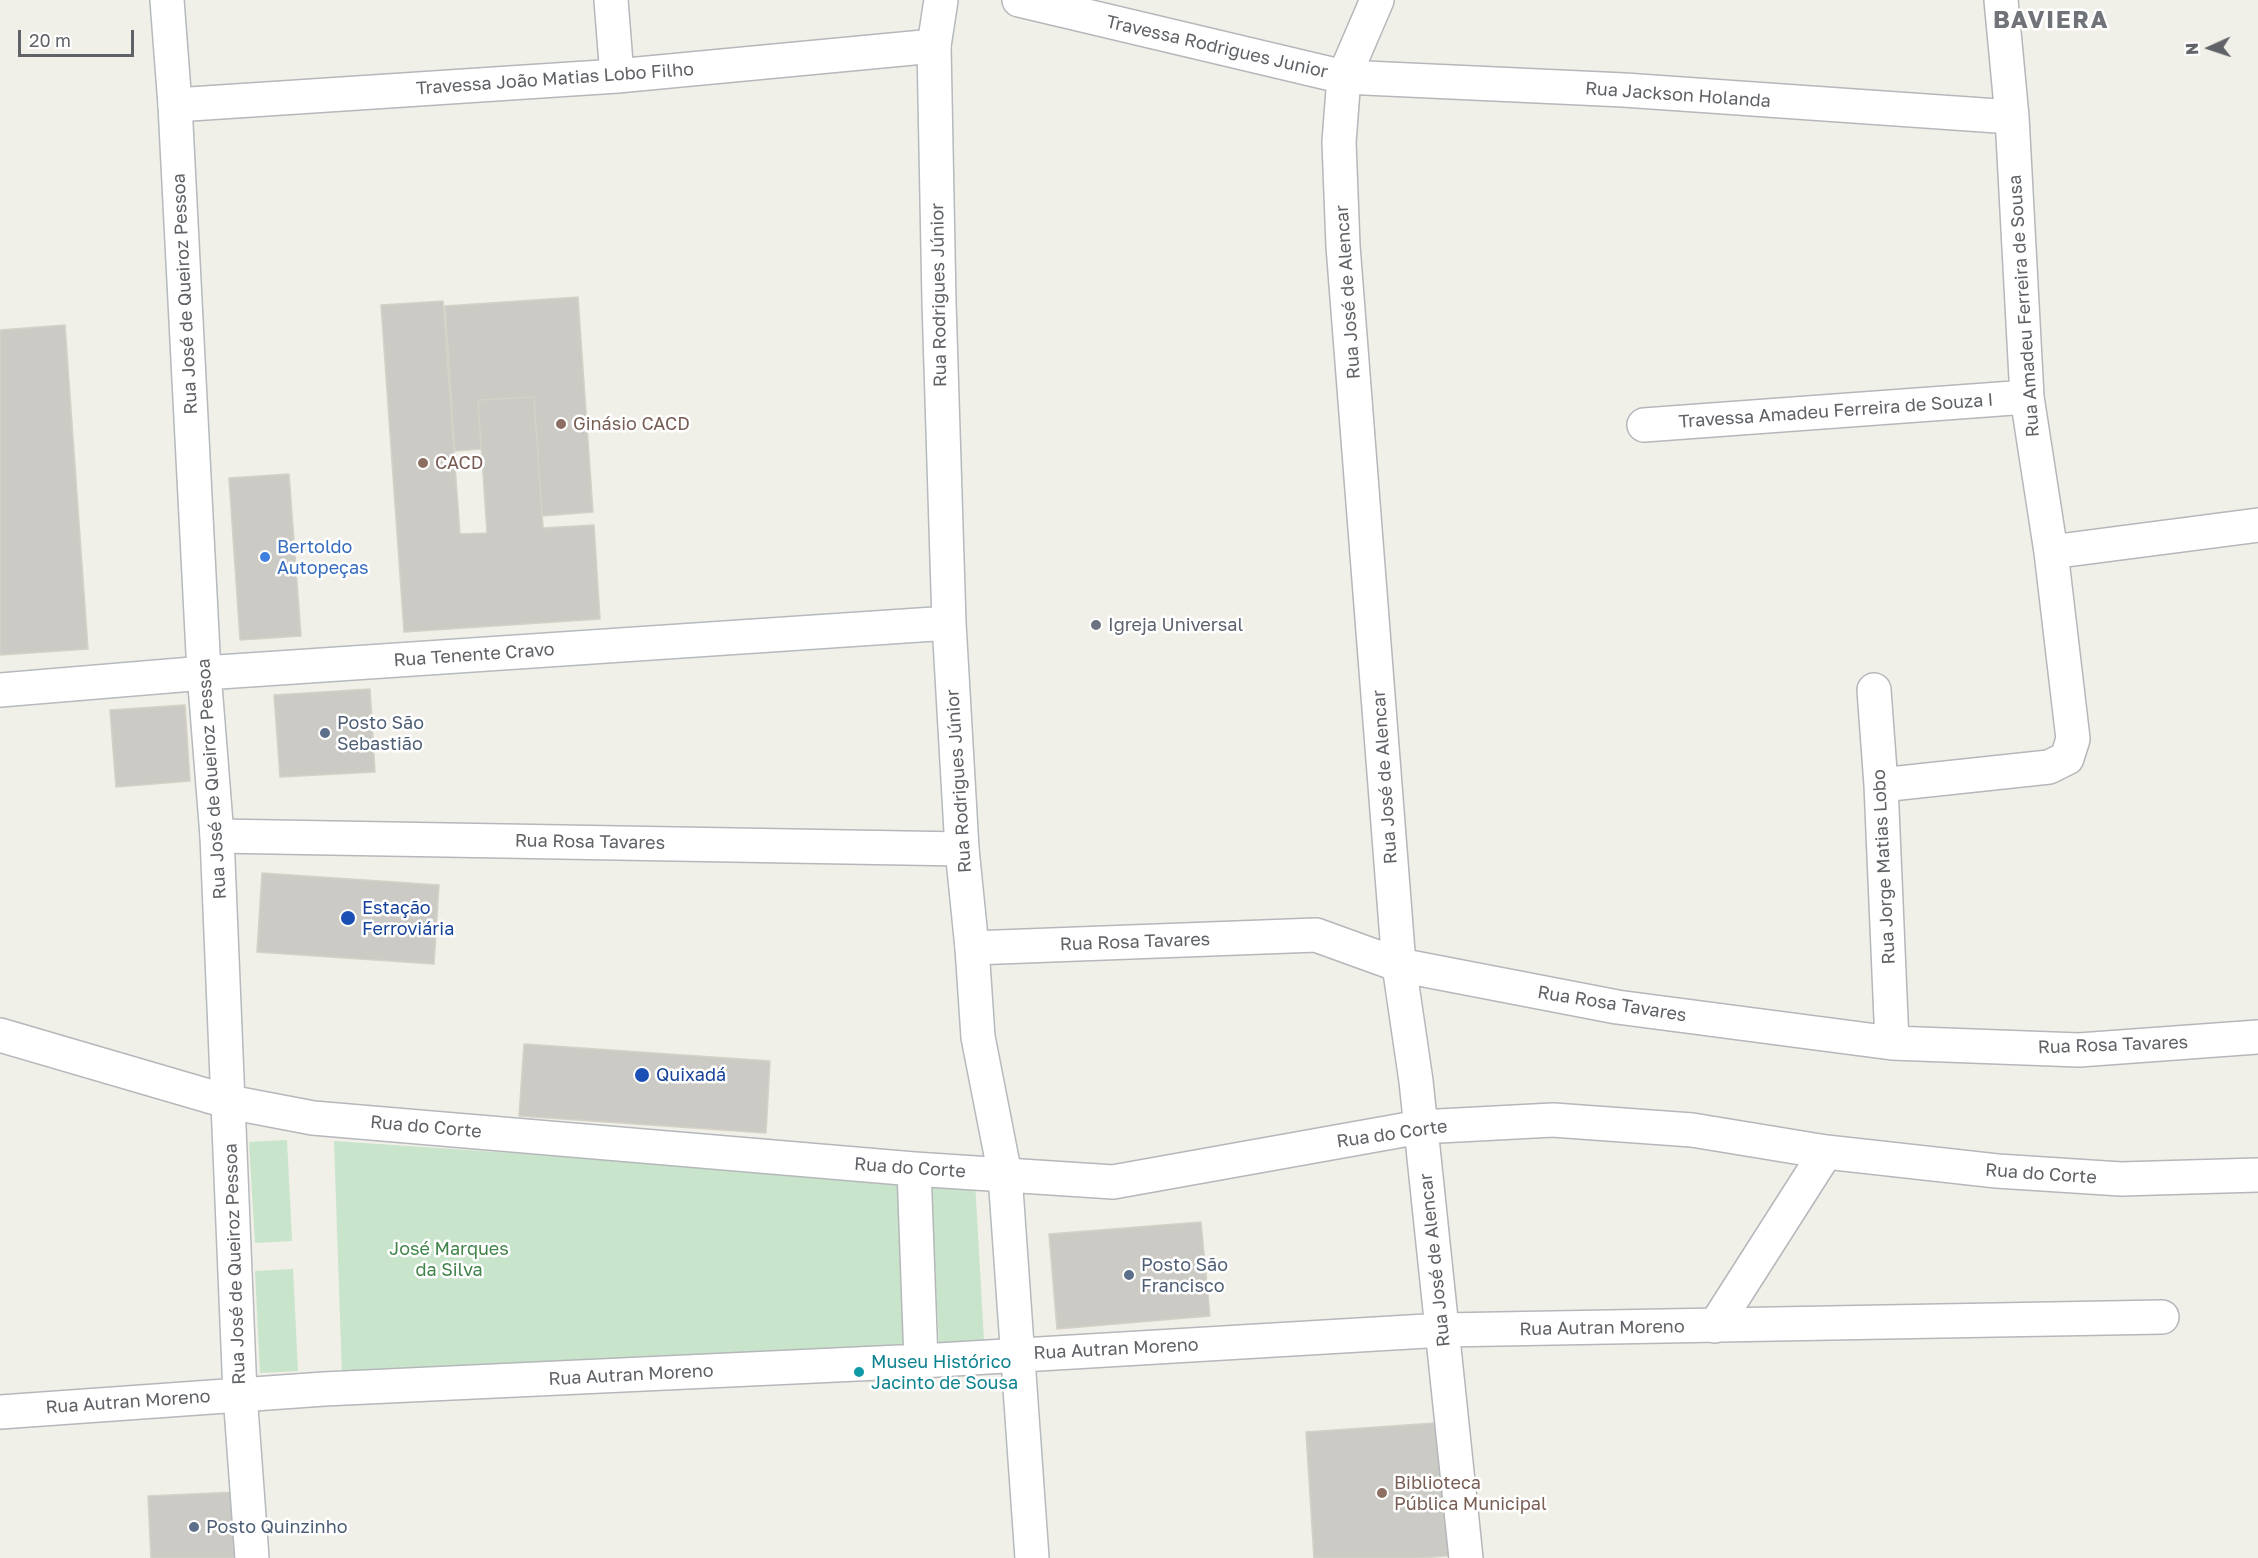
<!DOCTYPE html>
<meta charset="utf-8">
<style>
body{margin:0}
#map{position:relative;width:2258px;height:1558px;overflow:hidden;background:#f0efe8;font-family:"Golos Text",sans-serif}
canvas{display:block}
.north{position:absolute;left:2180px;top:18px;width:60px;height:60px;-webkit-text-stroke:4px #fff;paint-order:stroke;rotate:267deg;font-size:16px;font-weight:700;line-height:24px;text-align:center;color:#5f6266}
.north::after{content:'';display:block;margin:auto;width:21px;height:27px;background:#5f6266;clip-path:polygon(50% 0,100% 100%,50% 72%,0 100%)}
.scale{position:absolute;left:18px;top:30px;width:116px;height:27px;box-sizing:border-box;border:3px solid #5f6266;border-top:0;padding-left:8px;font-size:18px;line-height:21px;white-space:nowrap;color:#5f6266;-webkit-text-stroke:4px #fff;paint-order:stroke}
</style>
<div id="map">
<canvas width="2258" height="1558"></canvas>
<div class="north">N</div>
<div class="scale">20 m</div>
</div>
<script>
const ctx = document.querySelector('canvas').getContext('2d');
ctx.lineJoin = 'round';
function paint(path, color) {
  ctx.fillStyle = color;
  ctx.fill(path, 'evenodd');
}
function shape(rows) {
  const path = new Path2D();
  for (const r of rows) {
    path.moveTo(r[0], r[1]);
    for (let i = 2; i < r.length; i += 2) path.lineTo(r[i], r[i + 1]);
  }
  return path;
}
function trace(path, color, width, dash) {
  ctx.strokeStyle = color;
  ctx.lineWidth = width;
  ctx.lineCap = dash ? 'butt' : 'round';
  ctx.setLineDash(dash || []);
  ctx.stroke(path);
}
function label(font, color, halo, rows, align = 'center') {
  ctx.font = font + ' "Golos Text",sans-serif';
  ctx.lineWidth = 5;
  ctx.setLineDash([]);
  ctx.textBaseline = 'middle';
  ctx.strokeStyle = halo;
  ctx.fillStyle = color;
  for (const [text, x, y, turn = 0] of rows) {
    ctx.save();
    ctx.translate(x, y);
    ctx.rotate((+turn || 0) * Math.PI / 180);
    ctx.textAlign = isNaN(turn) ? turn : align;
    if (halo) ctx.strokeText(text, 0, 0);
    ctx.fillText(text, 0, 0);
    ctx.restore();
  }
}
paint(shape([
 [287,1140,292,1241,255,1243,249,1142],
 [334,1141,898,1179,904,1348,342,1376],
 [975,1181,984,1342,939,1344,931,1184],
 [293,1269,298,1371,260,1373,255,1271]
]), '#c8e4ca');
const building = shape([
 [578,297,593,512,542,516,534,397,478,400,481,449,455,451,445,306,578,297],
 [443,301,460,534,487,533,478,400,534,397,543,528,594,525,600,619,404,632,381,305,443,301],
 [65,325,88,649,0,655,0,330,65,325],
 [289,474,301,636,240,640,229,478,289,474],
 [370,689,375,772,280,777,274,695,370,689],
 [185,705,190,781,116,787,110,710,185,705],
 [262,873,439,885,434,964,257,952,262,873],
 [524,1044,770,1061,766,1133,519,1116,524,1044],
 [1201,1222,1210,1316,1057,1329,1049,1234,1201,1222],
 [1449,1422,1458,1555,1421,1558,1314,1558,1306,1432,1449,1422],
 [237,1492,240,1558,151,1558,148,1496,237,1492]
]);
paint(building, '#cbcac4');
trace(building, '#d4d1c7', 1.5);
const street = shape([
 [611,0,617,76],
 [1019,0,1344,77,1624,90,2012,117],
 [1377,0,1344,77,1339,142,1343,246,1399,965,1416,1081,1466,1558],
 [175,105,617,76,934,46],
 [1644,425,2027,397],
 [2051,552,2258,525],
 [1874,690,1881,785,1892,1043],
 [1881,785,2049,767,2067,758,2073,739,2051,552,2027,397,2012,117,2001,0],
 [217,836,962,849],
 [972,948,1316,935,1399,965,1617,1007,1892,1043,2079,1050,2258,1037],
 [0,1035,229,1102,313,1118,914,1169,1113,1182,1420,1127,1553,1120,1692,1130,1826,1152,1997,1171,2121,1179,2258,1175],
 [914,1169,921,1361],
 [1715,1326,1826,1152],
 [0,1412,324,1389,921,1361,1443,1330,2162,1317]
]);
const secondary = shape([
 [167,0,175,105,204,673,217,836,240,1394,252,1558],
 [941,0,934,46,939,302,949,623,962,849,972,948,978,1037,1005,1175,1032,1558],
 [0,690,204,673,949,623]
]);
trace(street, '#b5b7bb', 36);
trace(secondary, '#b6b9bd', 36);
trace(street, '#fff', 33);
trace(secondary, '#fff', 33);
for (const [x, y, r, color] of [
 [561,424,6,"#8d6e63"],
 [423,463,6,"#8d6e63"],
 [265,557,6,"#3f7fe0"],
 [1096,625,6,"#6b7280"],
 [325,733,6,"#5c6f8a"],
 [348,918,8,"#1a4fb4"],
 [642,1075,8,"#1a4fb4"],
 [1129,1275,6,"#5c6f8a"],
 [859,1372,6,"#0f9aa8"],
 [1382,1493,6,"#8d6e63"],
 [194,1527,6,"#5c6f8a"]
]) {
  const dot = new Path2D();
  dot.arc(x, y, r, 0, 2 * Math.PI);
  ctx.fillStyle = color;
  ctx.fill(dot);
  trace(dot, '#fff', 2);
}
label('18px', '#5f6266', '#fff', [
 ["Travessa Rodrigues Junior",1217,47,13],
 ["Travessa João Matias Lobo Filho",555,79,-4],
 ["Rua Jackson Holanda",1678,95,4],
 ["Rua José de Alencar",1348,292,-94],
 ["Rua José de Queiroz Pessoa",185,294,-93],
 ["Rua Rodrigues Júnior",939,295,-91],
 ["Rua Amadeu Ferreira de Sousa",2024,306,-94],
 ["Travessa Amadeu Ferreira de Souza I",1836,411,-4],
 ["Rua Tenente Cravo",474,655,-4],
 ["Rua José de Alencar",1385,777,-94],
 ["Rua José de Queiroz Pessoa",212,779,-94],
 ["Rua Rodrigues Júnior",959,781,-94],
 ["Rua Rosa Tavares",590,842,1],
 ["Rua Jorge Matias Lobo",1884,867,-93],
 ["Rua Rosa Tavares",1135,942,-2],
 ["Rua Rosa Tavares",1612,1004,9],
 ["Rua Rosa Tavares",2113,1045,-2],
 ["Rua do Corte",426,1127,5],
 ["Rua do Corte",1392,1134,-8],
 ["Rua do Corte",910,1168,4],
 ["Rua do Corte",2041,1174,4],
 ["Rua José de Alencar",1435,1260,-96],
 ["Rua José de Queiroz Pessoa",235,1264,-92],
 ["Rua Autran Moreno",1602,1328,-1],
 ["Rua Autran Moreno",1116,1349,-3],
 ["Rua Autran Moreno",631,1375,-3],
 ["Rua Autran Moreno",128,1402,-4]
]);
label('18px', '#785e54', '#fff', [
 ["Ginásio CACD",573,424],
 ["CACD",435,463],
 ["Biblioteca",1394,1483],
 ["Pública Municipal",1394,1504]
], 'left');
label('18px', '#366cbe', '#fff', [
 ["Bertoldo",277,547],
 ["Autopeças",277,568]
], 'left');
label('18px', '#5b616d', '#fff', [
 ["Igreja Universal",1108,625]
], 'left');
label('18px', '#4e5e75', '#fff', [
 ["Posto São",337,723],
 ["Sebastião",337,744],
 ["Posto São",1141,1265],
 ["Francisco",1141,1286],
 ["Posto Quinzinho",206,1527]
], 'left');
label('18px', '#164399', '#fff', [
 ["Estação",362,908],
 ["Ferroviária",362,929],
 ["Quixadá",656,1075]
], 'left');
label('18px', '#41844a', '#fff', [
 ["José Marques",449,1249],
 ["da Silva",449,1270]
]);
label('18px', '#0d838f', '#fff', [
 ["Museu Histórico",871,1362],
 ["Jacinto de Sousa",871,1383]
], 'left');
ctx.letterSpacing = '1.5px';
label('bold 24px', '#707478', '#fff', [
 ["BAVIERA",2051,20]
]);
ctx.letterSpacing = '0px';
</script>
